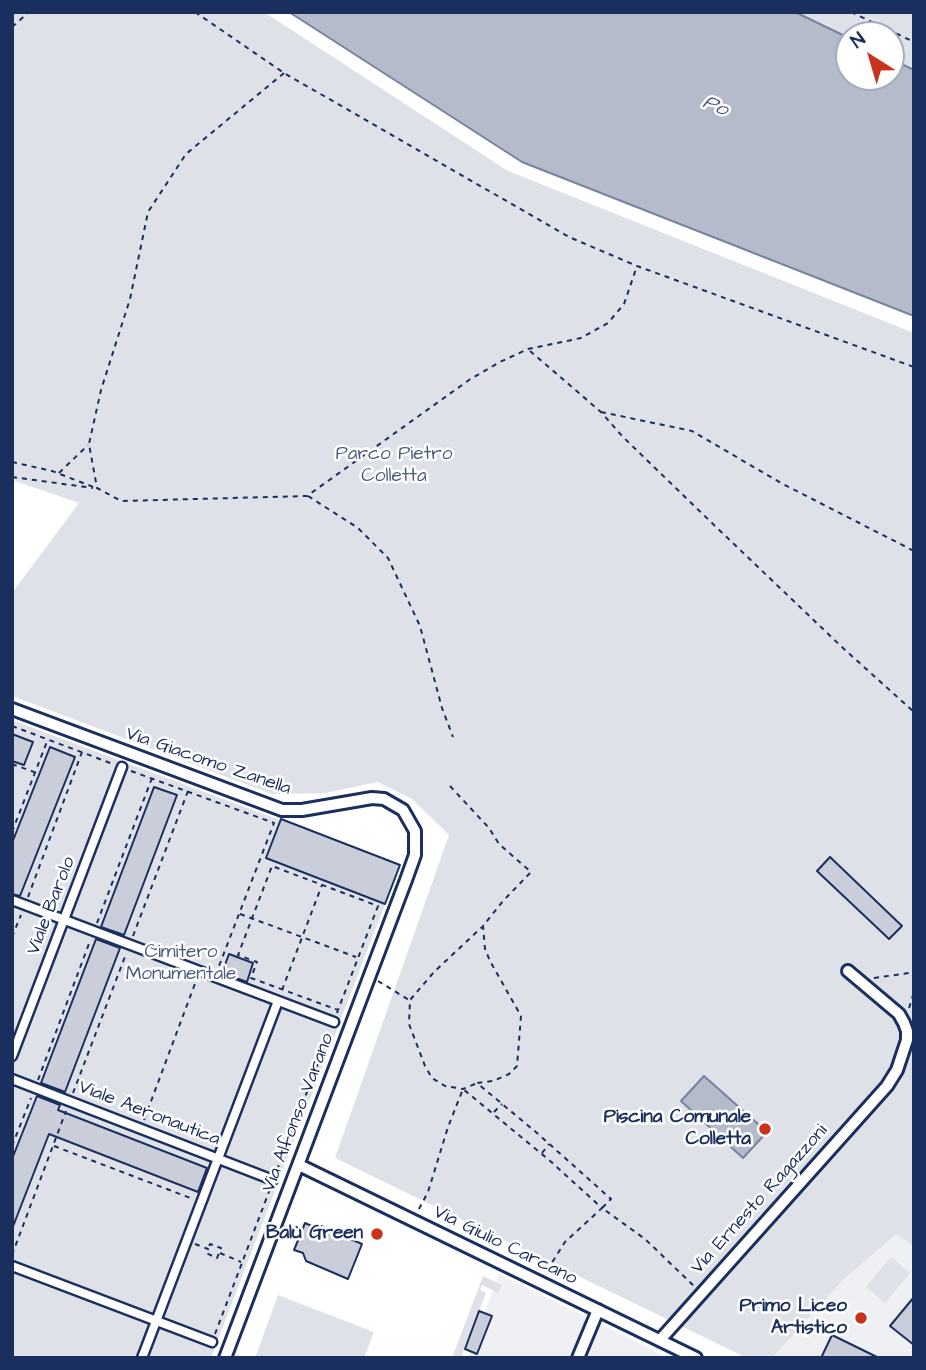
<!DOCTYPE html>
<meta charset="utf-8">
<style>
body{margin:0}
#map{position:relative;width:926px;height:1370px;overflow:hidden;background:#fff;font-family:"Architects Daughter",sans-serif}
canvas{display:block}
.frame{position:absolute;inset:0;border:14px solid #1b2f5e;pointer-events:none}
.north{position:absolute;left:835px;top:21px;width:70px;height:70px;box-sizing:border-box;background:#fff;border:2px solid #a4acbf;border-radius:50%;rotate:323deg;font-size:19px;font-weight:700;line-height:28px;text-align:center;color:#1b2f5e}
.north::after{content:'';display:block;margin:auto;width:24px;height:32px;background:#c8321e;clip-path:polygon(50% 0,100% 100%,50% 72%,0 100%)}
</style>
<div id="map">
<canvas width="926" height="1370"></canvas>
<div class="frame"></div>
<div class="north">N</div>
</div>
<script>
const ctx = document.querySelector('canvas').getContext('2d');
ctx.lineJoin = 'round';
function paint(path, color) {
  ctx.fillStyle = color;
  ctx.fill(path, 'evenodd');
}
function shape(rows) {
  const path = new Path2D();
  for (const r of rows) {
    path.moveTo(r[0], r[1]);
    for (let i = 2; i < r.length; i += 2) path.lineTo(r[i], r[i + 1]);
  }
  return path;
}
function trace(path, color, width, dash) {
  ctx.strokeStyle = color;
  ctx.lineWidth = width;
  ctx.lineCap = dash ? 'butt' : 'round';
  ctx.setLineDash(dash || []);
  ctx.stroke(path);
}
function label(font, color, halo, rows, align = 'center') {
  ctx.font = font + ' "Architects Daughter",sans-serif';
  ctx.lineWidth = 5;
  ctx.setLineDash([]);
  ctx.textBaseline = 'middle';
  ctx.strokeStyle = halo;
  ctx.fillStyle = color;
  for (const [text, x, y, turn = 0] of rows) {
    ctx.save();
    ctx.translate(x, y);
    ctx.rotate((+turn || 0) * Math.PI / 180);
    ctx.textAlign = isNaN(turn) ? turn : align;
    if (halo) ctx.strokeText(text, 0, 0);
    ctx.fillText(text, 0, 0);
    ctx.restore();
  }
}
paint(shape([
 [898,1234,914,1247,914,1358,772,1358,844,1279],
 [499,1274,669,1358,468,1358]
]), '#eff0f4');
paint(shape([
 [12,12,264,12,508,171,914,333,914,1247,897,1234,844,1279,772,1358,747,1358,335,1158,449,835,412,799,378,782,325,793,272,794,12,696,12,593,79,503,12,480],
 [795,12,914,12,914,70,891,59,891,35,849,35,849,38],
 [12,720,400,865,211,1358,12,1358],
 [891,1257,910,1273,885,1303,866,1287],
 [483,1276,502,1285,498,1293,482,1285,480,1290,486,1293,461,1358,452,1358],
 [278,1295,374,1332,364,1358,255,1358]
]), '#dee1e7');
const water = shape([
 [289,12,795,12,849,38,849,77,891,77,891,59,914,70,914,316,522,162,289,12],
 [704,1076,767,1132,743,1158,681,1101,704,1076]
]);
paint(water, '#b5bbca');
trace(water, '#77839f', 2);
const building = shape([
 [12,734,33,742,24,765,12,761,12,734],
 [50,747,75,757,20,896,12,894,12,843,50,747],
 [154,787,177,795,124,935,101,927,154,787],
 [281,819,400,865,385,904,266,858,281,819],
 [830,857,902,926,889,939,817,871,830,857],
 [96,939,120,948,65,1092,41,1083,96,939],
 [229,954,253,963,247,982,222,973,229,954],
 [37,1096,60,1105,58,1110,207,1168,198,1192,49,1134,12,1229,12,1159,37,1096],
 [305,1223,314,1227,321,1226,362,1244,348,1279,306,1261,303,1253,294,1250,305,1223],
 [914,1297,914,1345,890,1326,914,1297],
 [479,1311,492,1316,477,1354,465,1349,479,1311],
 [832,1335,879,1358,821,1358,832,1335]
]);
paint(building, '#caceda');
trace(building, '#1b2f5e', 2);
const pedestrian = shape([
 [12,900,334,1022],
 [12,1056,122,767],
 [12,1079,273,1180],
 [12,1266,212,1342],
 [142,1358,278,1001]
]);
const minor = shape([
 [12,709,282,810,302,810,372,798,384,799,403,810,415,831,415,855,406,880,225,1358],
 [299,1165,696,1358],
 [660,1340,887,1086,897,1070,907,1040,907,1031,904,1023,899,1014,848,971],
 [578,1358,598,1310]
]);
trace(pedestrian, '#1b2f5e', 13);
trace(minor, '#1b2f5e', 16);
trace(shape([
 [195,12,284,73,569,237,637,266,914,367],
 [851,12,914,42],
 [12,27,29,12],
 [284,73,186,154,148,212,130,299,101,390,89,444,97,488,121,501,307,496,469,380,500,362,528,349,581,338,608,323,624,304,637,266],
 [530,351,601,412,623,437,714,525,844,649,914,712],
 [601,412,692,431,781,483,914,551],
 [12,462,52,471,96,488],
 [59,473,88,445],
 [12,477,93,488],
 [308,496,358,528,388,558,420,626,442,708,453,737],
 [12,726,113,764],
 [12,764,34,772],
 [131,771,274,823,219,966],
 [450,786,489,828,499,844,531,872,503,901,483,926,485,949,490,961,521,1016,517,1066,509,1074,493,1081,477,1083,537,1133,611,1199,602,1208,645,1239,695,1287],
 [12,832,48,739],
 [28,897,82,752],
 [240,914,356,957],
 [97,923,152,778],
 [133,936,188,791],
 [12,937,21,915],
 [874,978,909,973,914,969],
 [378,981,409,1000],
 [282,990,322,885],
 [909,1008,914,992],
 [337,1013,338,1010,378,906,272,866,238,955,257,962,251,978,338,1010],
 [38,1080,90,941],
 [475,1084,463,1089,445,1086,432,1078,425,1066,409,1024,410,1000,434,972,482,927],
 [73,1093,126,954],
 [494,1112,502,1104],
 [144,1120,196,981],
 [12,1146,31,1098],
 [54,1146,193,1199],
 [542,1153,549,1144],
 [277,1170,330,1032],
 [419,1209,428,1192,448,1127,463,1089,549,1160,602,1208,565,1242,546,1272],
 [195,1244,208,1249,206,1253,217,1258,221,1248,210,1244,208,1249],
 [220,1253,241,1262],
 [12,1255,66,1111],
 [215,1334,270,1189]
]), '#1b2f5e', 2, [5, 5]);
trace(pedestrian, '#fff', 8);
trace(minor, '#fff', 10);
for (const [x, y, r, color] of [
 [765,1129,7,"#c8321e"],
 [377,1234,7,"#c8321e"],
 [861,1318,7,"#c8321e"]
]) {
  const dot = new Path2D();
  dot.arc(x, y, r, 0, 2 * Math.PI);
  ctx.fillStyle = color;
  ctx.fill(dot);
  trace(dot, '#fff', 2.5);
}
label('19px', '#4c5c80', '#fff', [
 ["Parco Pietro",394,455],
 ["Colletta",394,477],
 ["Cimitero",181,953],
 ["Monumentale",181,975]
]);
label('19px', '#1b2f5e', '#fff', [
 ["Via Giacomo Zanella",208,762,19],
 ["Viale Barolo",52,906,-69],
 ["Via Alfonso Varano",299,1113,-69],
 ["Viale Aeronautica",149,1114,21],
 ["Via Ernesto Ragazzoni",760,1200,-48],
 ["Via Giulio Carcano",505,1246,26]
]);
label('bold 19px', '#1b2f5e', '#fff', [
 ["Piscina Comunale",751,1118],
 ["Colletta",751,1140],
 ["Balù Green",363,1234],
 ["Primo Liceo",847,1307],
 ["Artistico",847,1329]
], 'right');
label('italic 21px', '#49597e', '#fff', [
 ["Po",715,107,24]
]);
</script>
